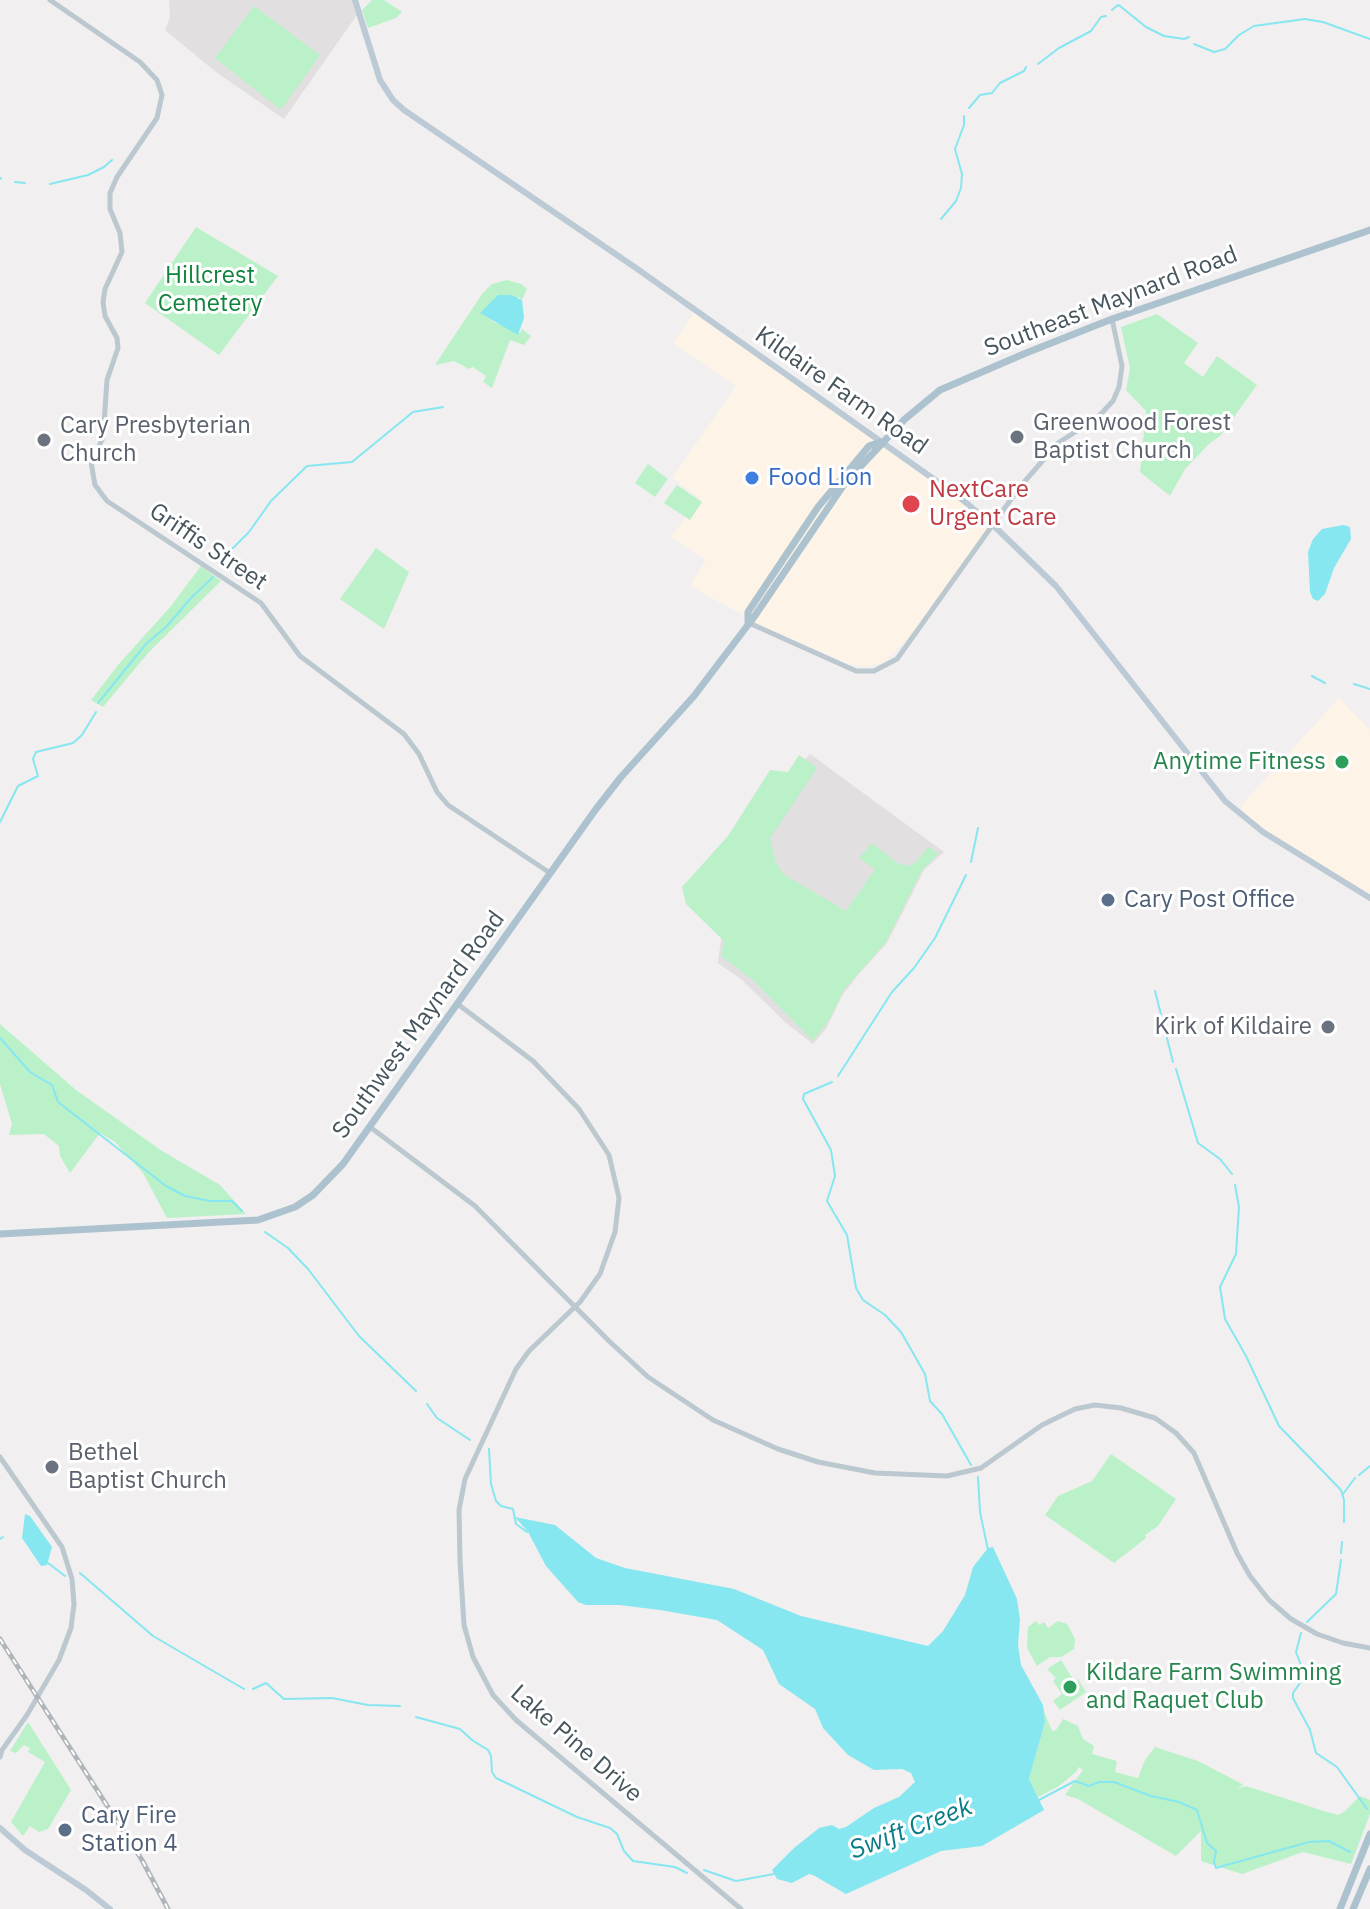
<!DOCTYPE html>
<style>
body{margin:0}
canvas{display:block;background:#f1efef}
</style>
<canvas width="1370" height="1909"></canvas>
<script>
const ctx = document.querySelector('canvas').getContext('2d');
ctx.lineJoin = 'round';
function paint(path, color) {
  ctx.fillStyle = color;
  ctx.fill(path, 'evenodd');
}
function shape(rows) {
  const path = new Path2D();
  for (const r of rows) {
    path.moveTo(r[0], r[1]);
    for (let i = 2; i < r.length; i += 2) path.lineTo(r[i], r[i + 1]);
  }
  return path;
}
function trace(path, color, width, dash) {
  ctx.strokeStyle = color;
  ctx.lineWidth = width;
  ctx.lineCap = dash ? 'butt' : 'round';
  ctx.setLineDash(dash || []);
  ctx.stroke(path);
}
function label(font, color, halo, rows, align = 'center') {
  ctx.font = font + ' "IBM Plex Sans",sans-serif';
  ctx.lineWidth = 6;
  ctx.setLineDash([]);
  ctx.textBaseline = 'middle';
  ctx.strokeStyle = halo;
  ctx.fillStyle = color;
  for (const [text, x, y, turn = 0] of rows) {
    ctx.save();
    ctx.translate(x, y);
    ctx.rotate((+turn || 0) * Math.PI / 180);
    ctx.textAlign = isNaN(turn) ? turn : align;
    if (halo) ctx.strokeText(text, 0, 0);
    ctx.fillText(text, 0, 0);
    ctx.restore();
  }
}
paint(shape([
 [696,310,993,525,924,620,885,662,866,667,848,664,763,626,690,586,706,560,671,537,700,498,672,478,736,386,673,343],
 [1339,698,1370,729,1370,898,1239,814,1245,801]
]), '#fdf4e7');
paint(shape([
 [169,0,355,0,359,12,284,119,216,72,165,30,170,17],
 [810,754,944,852,924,870,887,943,858,975,842,996,826,1029,813,1044,786,1023,741,979,718,963,733,843]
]), '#e2dfe1');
paint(shape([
 [372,0,384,0,402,12,396,18,368,28,362,10],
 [254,6,320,55,281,110,215,58],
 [196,227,278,276,219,355,145,303],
 [507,280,521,284,527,289,522,300,519,297,480,312,494,322,520,333,522,329,531,336,524,345,510,340,492,388,483,382,486,376,473,367,469,369,454,361,435,365,482,294,492,284],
 [1157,314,1198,343,1184,363,1203,377,1217,356,1257,385,1220,436,1210,443,1185,469,1170,496,1140,472,1146,411,1126,390,1130,369,1121,327],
 [648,464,668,479,655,497,635,483],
 [677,485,702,502,690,520,664,503],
 [376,548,409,572,384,629,340,599],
 [201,566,221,581,149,652,103,707,91,700,118,665,171,606],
 [799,755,817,768,770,838,776,863,783,874,846,911,875,869,859,858,872,843,897,863,908,866,916,862,928,847,939,853,921,872,886,942,844,990,829,1020,813,1041,754,981,721,956,724,941,686,904,682,887,728,836,770,770,788,772],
 [0,1024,76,1090,162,1151,220,1185,246,1214,167,1218,143,1173,115,1142,100,1133,70,1173,60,1156,59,1146,44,1134,9,1135,12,1124,0,1084],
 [1111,1454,1176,1499,1158,1526,1145,1535,1146,1538,1114,1563,1045,1515,1058,1496,1092,1481],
 [1036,1621,1039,1625,1044,1622,1048,1628,1058,1621,1067,1624,1075,1639,1074,1649,1061,1657,1050,1657,1037,1666,1027,1648,1028,1627],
 [1061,1660,1074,1681,1078,1679,1086,1692,1060,1710,1053,1701,1062,1694,1053,1681,1056,1678,1047,1669],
 [1043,1709,1052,1731,1056,1730,1063,1719,1078,1726,1083,1739,1094,1746,1092,1754,1117,1761,1115,1772,1138,1778,1145,1760,1155,1747,1198,1761,1242,1784,1243,1785,1237,1789,1246,1786,1324,1811,1338,1815,1344,1812,1360,1796,1370,1800,1370,1814,1351,1864,1303,1852,1242,1874,1201,1861,1201,1831,1176,1856,1078,1799,1065,1795,1083,1770,1079,1767,1076,1772,1059,1786,1038,1797,1029,1779,1045,1722],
 [28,1722,71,1790,48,1829,39,1832,30,1826,23,1836,11,1822,45,1762,28,1752,30,1748,24,1745,16,1753,10,1751]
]), '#bbf1c9');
paint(shape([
 [498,295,511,295,522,300,524,318,518,335,480,313],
 [1343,525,1350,527,1351,539,1334,568,1325,594,1318,601,1313,599,1310,592,1308,552,1313,539,1322,529],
 [25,1514,30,1516,52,1547,47,1565,41,1566,22,1538],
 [515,1517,555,1525,596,1558,625,1568,734,1589,801,1616,928,1646,943,1631,965,1595,973,1567,988,1548,993,1547,1017,1599,1020,1620,1018,1645,1021,1665,1043,1705,1045,1722,1029,1779,1044,1810,982,1846,941,1851,846,1894,813,1875,809,1874,792,1883,777,1879,772,1870,794,1848,819,1828,832,1825,839,1829,846,1827,874,1808,899,1797,915,1782,911,1773,902,1769,874,1770,848,1755,823,1728,815,1709,779,1684,763,1650,717,1620,660,1610,619,1605,586,1605,578,1602,546,1566,528,1532]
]), '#86e7f0');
trace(shape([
 [1112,10,1118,5,1120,6,1146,27,1164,36,1184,39,1189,37],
 [1194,44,1214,52,1225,49,1239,35,1254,26,1305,19,1323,22,1370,39],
 [1038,64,1059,48,1091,31,1101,17,1106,16],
 [969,108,980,95,992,93,1000,83,1024,71,1026,67],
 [0,179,1,178],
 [15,182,25,183],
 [50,184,88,175,104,167,112,160],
 [941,219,956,201,961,188,962,174,955,149,964,125,964,116],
 [218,563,249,532,271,501,307,466,352,462,413,412,443,407],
 [1312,676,1325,683],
 [1354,684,1370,689],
 [98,703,146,644,167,626,191,598,213,577],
 [0,822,18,786,38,776,33,759,36,752,73,743,82,735,96,712],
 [971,862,978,828],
 [1155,991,1173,1062],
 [0,1038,30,1072,52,1085,58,1102,166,1186,185,1196,210,1201,232,1201,242,1211],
 [1176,1069,1198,1143,1220,1159,1232,1174],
 [838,1076,892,992,914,968,935,938,966,875],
 [832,1082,804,1094,803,1099,831,1150,835,1176,827,1201,847,1235,856,1288,863,1300,885,1315,901,1332,925,1374,930,1401,942,1414,971,1465],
 [1235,1185,1239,1207,1236,1254,1220,1287,1225,1319,1246,1356,1279,1426,1341,1490,1344,1500,1344,1522],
 [265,1232,288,1248,308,1269,359,1336,416,1391],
 [427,1404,437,1418,470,1440],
 [489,1449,491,1484,496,1501,501,1506,513,1509,516,1524,527,1532],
 [1359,1475,1370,1466],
 [978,1477,980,1512,988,1550],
 [1343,1494,1355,1478],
 [0,1539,3,1537],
 [1341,1553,1342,1542],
 [48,1563,65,1576],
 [80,1573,153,1636,244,1689],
 [1307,1622,1336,1594,1341,1560],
 [1301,1633,1296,1652,1305,1676,1293,1693,1293,1698,1310,1730,1316,1753,1337,1767,1367,1809],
 [253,1689,266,1683,284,1699,332,1698,368,1705,400,1706],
 [416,1717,460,1729,472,1740,488,1750,491,1756,492,1772,496,1778,577,1817,610,1828,617,1834,624,1851,633,1861,675,1867,687,1873],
 [1037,1801,1075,1781,1089,1786,1099,1782,1114,1782,1151,1796,1179,1802,1197,1810,1207,1843,1216,1851,1214,1862,1216,1868,1309,1842,1329,1841,1350,1852],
 [704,1870,736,1881,774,1874]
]), '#86e7f0', 2);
trace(shape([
 [50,0,140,62,157,80,162,95,157,118,117,177,110,193,110,209,120,233,122,252,105,289,103,302,105,316,117,338,118,348,107,380,103,438,91,462,95,485,107,501,261,603,300,656,404,734,419,754,437,792,448,805,550,873],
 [749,623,856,671,874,671,897,659,1019,488,1058,443,1097,418,1113,401,1119,387,1122,366,1112,319],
 [459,1005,533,1061,579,1109,609,1155,619,1198,615,1232,600,1274,580,1302,529,1351,516,1369,465,1479,459,1510,460,1561,464,1625,473,1657,493,1695,516,1720,741,1909],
 [370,1127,475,1206,609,1341,648,1377,713,1420,778,1449,818,1462,875,1473,947,1476,981,1468,1042,1425,1075,1409,1095,1405,1121,1408,1155,1418,1176,1433,1194,1453,1237,1553,1250,1576,1269,1600,1291,1619,1317,1634,1343,1643,1370,1648],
 [0,1457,62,1547,72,1579,74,1604,71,1628,59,1660,27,1715,2,1750,0,1757]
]), '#bcc8cf', 5);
trace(shape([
 [355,0,380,80,393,100,404,110,636,268,959,497,993,525,1056,586,1225,801,1263,832,1370,898],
 [0,1828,25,1850,86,1890,110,1909]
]), '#bbcad4', 6);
trace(shape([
 [748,622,748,612,818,507,869,446,880,442],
 [0,1234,258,1220,295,1207,313,1195,343,1164,596,809,621,777,694,696,754,617,845,483,905,419,940,390,1026,353,1112,319,1370,230],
 [1340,1909,1370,1834],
 [1353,1909,1370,1869]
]), '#adc2cf', 7);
const rail = shape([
 [0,1639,142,1860,168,1909]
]);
trace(rail, '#b0b5b9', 5);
trace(rail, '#fff', 2, [6]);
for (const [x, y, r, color] of [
 [1017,437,8,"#6b7280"],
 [44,440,8,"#6b7280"],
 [752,478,8,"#3f7fe0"],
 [911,504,10,"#e0444e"],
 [1342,762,8,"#2e9e5b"],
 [1108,900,8,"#5c6f8a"],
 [1328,1027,8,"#6b7280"],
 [52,1467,8,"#6b7280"],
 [1070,1687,8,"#2e9e5b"],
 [65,1830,8,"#5c6f8a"]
]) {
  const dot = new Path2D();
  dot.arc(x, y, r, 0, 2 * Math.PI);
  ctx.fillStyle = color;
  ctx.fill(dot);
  trace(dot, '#fff', 3);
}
label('24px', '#12833d', '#fff', [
 ["Hillcrest",210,276],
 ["Cemetery",210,304]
]);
label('24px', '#46555d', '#fff', [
 ["Southeast Maynard Road",1111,302,-21],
 ["Kildaire Farm Road",841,391,35],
 ["Griffis Street",208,547,34],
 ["Southwest Maynard Road",419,1025,-54],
 ["Lake Pine Drive",576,1744,41]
]);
label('24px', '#5b616d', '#fff', [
 ["Greenwood Forest",1033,423],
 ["Baptist Church",1033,451],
 ["Cary Presbyterian",60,426],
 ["Church",60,454],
 ["Kirk of Kildaire",1312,1027,"right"],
 ["Bethel",68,1453],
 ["Baptist Church",68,1481]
], 'left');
label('24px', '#366cbe', '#fff', [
 ["Food Lion",768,478]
], 'left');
label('24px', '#be3a42', '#fff', [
 ["NextCare",929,490],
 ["Urgent Care",929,518]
], 'left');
label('24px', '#27864d', '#fff', [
 ["Anytime Fitness",1326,762],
 ["Kildare Farm Swimming",1086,1673,"left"],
 ["and Raquet Club",1086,1701,"left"]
], 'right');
label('24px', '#4e5e75', '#fff', [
 ["Cary Post Office",1124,900],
 ["Cary Fire",81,1816],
 ["Station 4",81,1844]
], 'left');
label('italic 26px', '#087d89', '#fff', [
 ["Swift Creek",911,1829,-21]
]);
</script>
